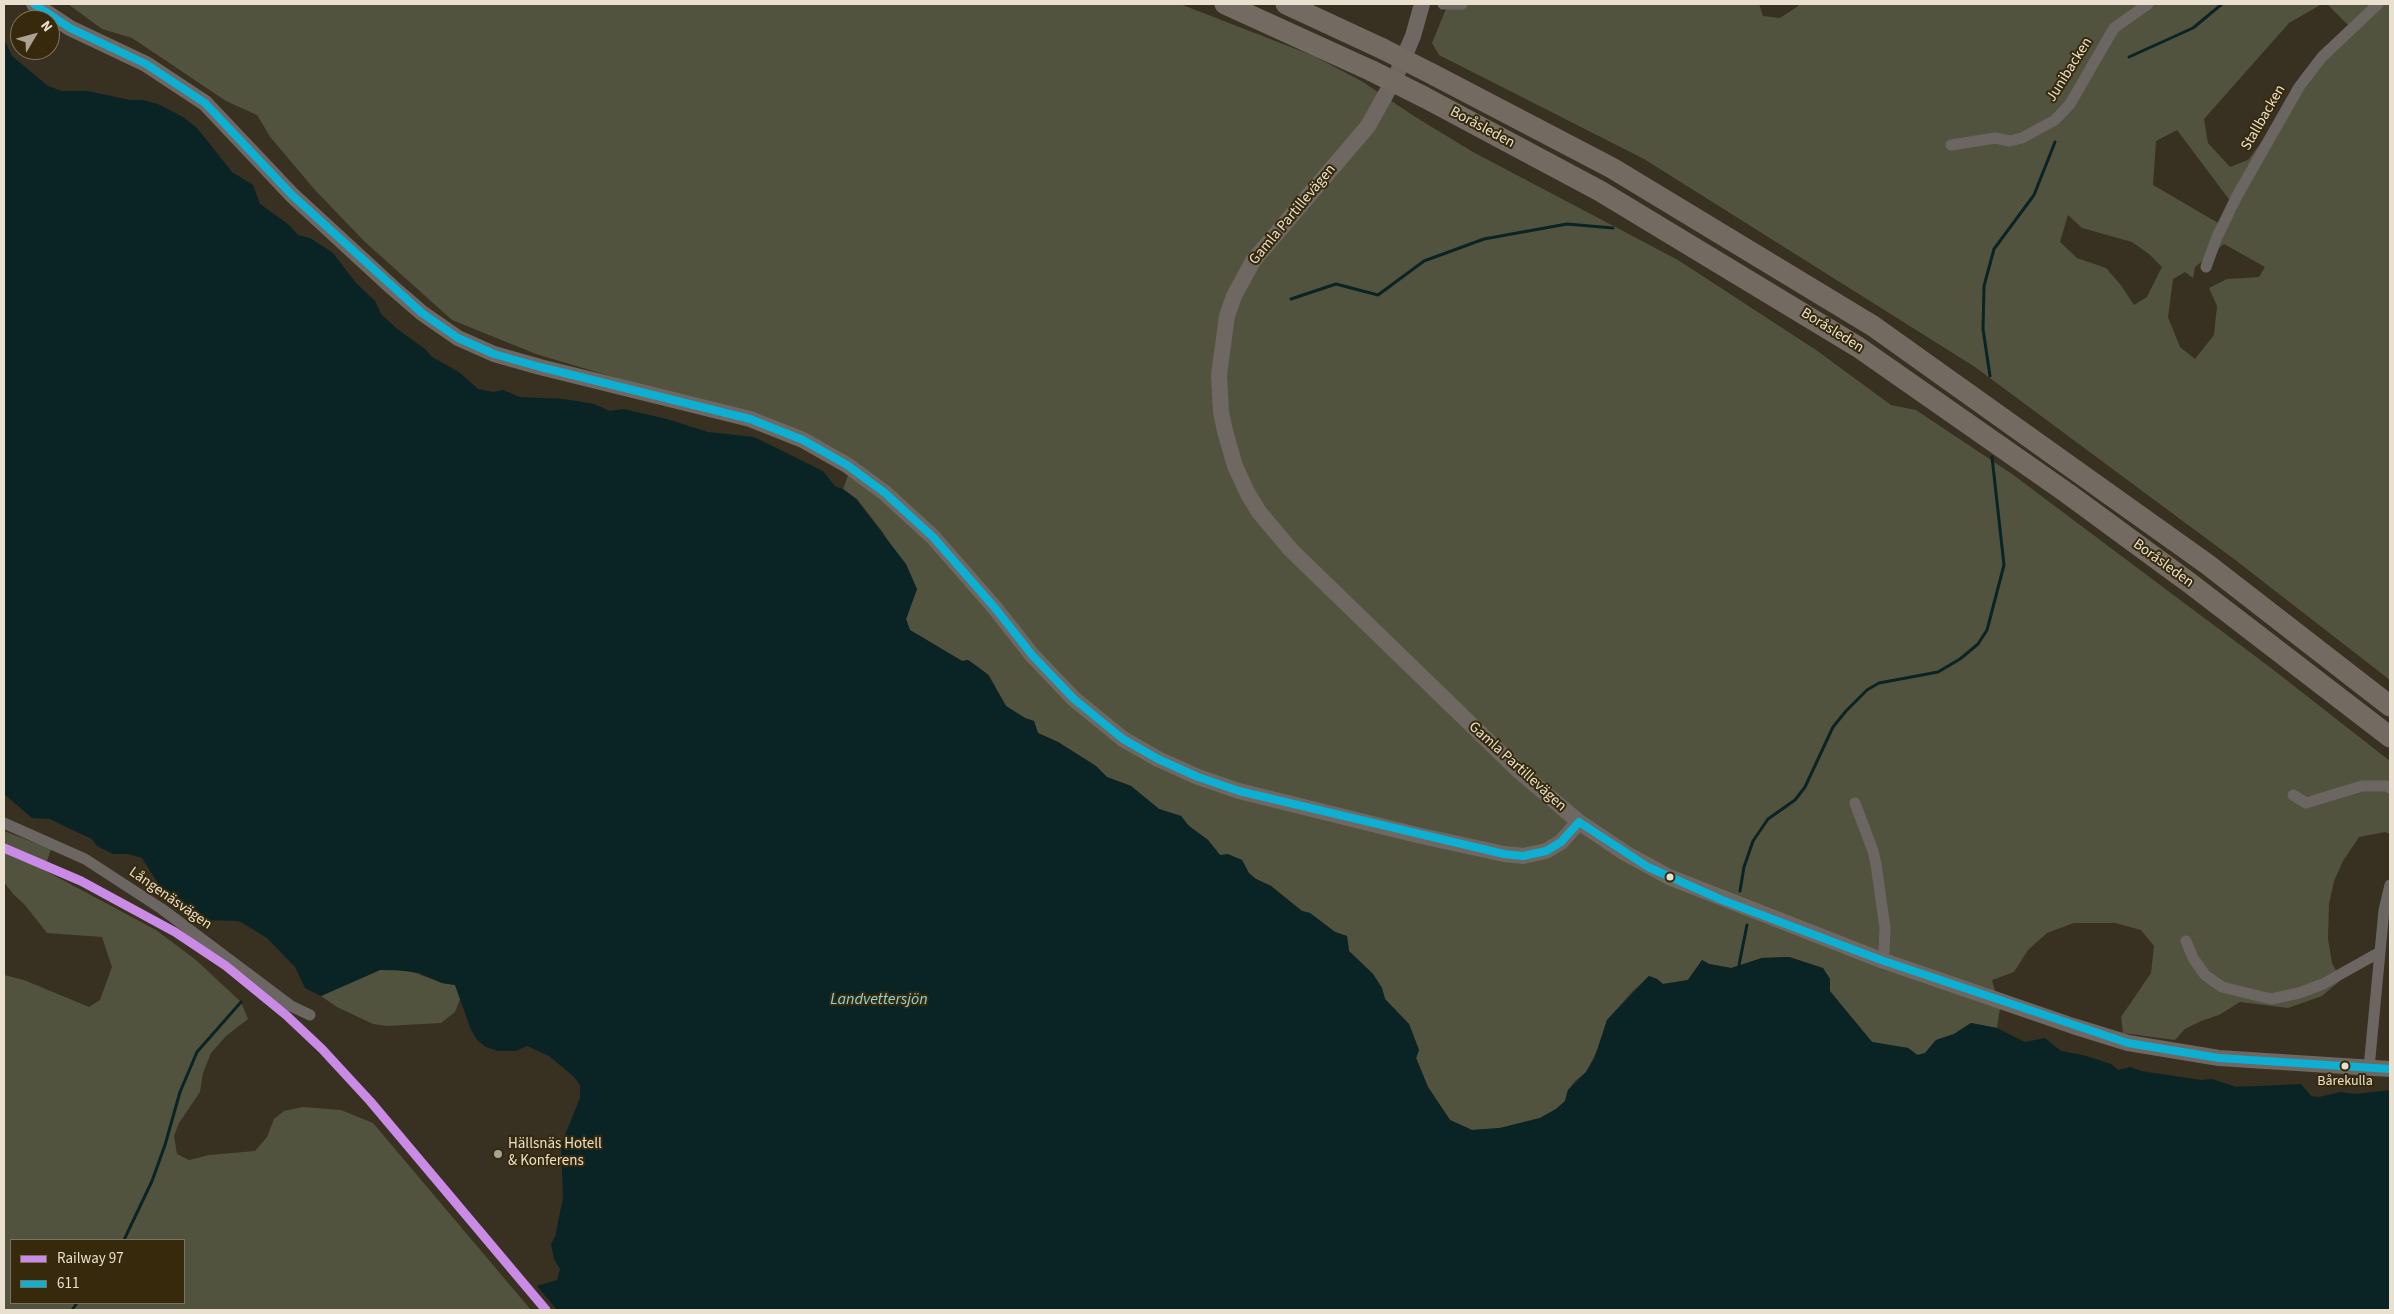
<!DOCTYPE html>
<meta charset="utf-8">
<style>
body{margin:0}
#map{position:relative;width:2394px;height:1314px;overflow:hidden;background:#383021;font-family:"Source Sans 3",sans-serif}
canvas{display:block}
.frame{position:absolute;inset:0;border:5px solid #e9e0cf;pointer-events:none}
.legend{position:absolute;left:10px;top:1239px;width:175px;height:65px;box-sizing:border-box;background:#372a0c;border:1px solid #7e735a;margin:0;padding:6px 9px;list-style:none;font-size:15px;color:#e9e0cf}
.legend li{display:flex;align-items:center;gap:10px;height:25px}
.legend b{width:25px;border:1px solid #7e735a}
.north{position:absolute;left:10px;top:10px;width:50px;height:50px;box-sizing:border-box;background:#372a0c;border:1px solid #7e735a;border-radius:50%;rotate:53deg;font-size:14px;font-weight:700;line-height:20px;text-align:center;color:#e9e0cf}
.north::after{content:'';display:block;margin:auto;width:18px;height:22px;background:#aba292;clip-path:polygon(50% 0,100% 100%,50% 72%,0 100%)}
</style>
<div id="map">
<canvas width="2394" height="1314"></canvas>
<div class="frame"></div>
<ul class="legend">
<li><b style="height:6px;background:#ca8be6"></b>Railway 97</li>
<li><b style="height:6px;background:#0dafd3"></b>611</li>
</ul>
<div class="north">N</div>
</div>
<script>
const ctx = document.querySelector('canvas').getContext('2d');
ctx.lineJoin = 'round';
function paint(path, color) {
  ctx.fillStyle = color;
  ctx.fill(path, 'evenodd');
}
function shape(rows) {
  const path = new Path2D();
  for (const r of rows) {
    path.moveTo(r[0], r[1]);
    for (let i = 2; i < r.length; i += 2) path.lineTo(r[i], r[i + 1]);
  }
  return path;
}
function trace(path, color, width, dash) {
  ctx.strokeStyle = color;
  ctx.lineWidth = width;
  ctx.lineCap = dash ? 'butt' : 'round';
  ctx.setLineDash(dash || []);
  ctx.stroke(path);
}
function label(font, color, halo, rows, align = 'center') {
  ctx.font = font + ' "Source Sans 3",sans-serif';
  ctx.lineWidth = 4;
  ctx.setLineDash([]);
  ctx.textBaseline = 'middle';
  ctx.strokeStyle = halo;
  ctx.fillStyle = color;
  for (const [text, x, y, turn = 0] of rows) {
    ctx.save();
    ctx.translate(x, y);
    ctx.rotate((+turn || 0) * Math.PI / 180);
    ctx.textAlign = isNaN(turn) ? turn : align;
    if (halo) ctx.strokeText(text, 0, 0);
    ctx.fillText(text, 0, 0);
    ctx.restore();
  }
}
paint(shape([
 [68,4,1180,4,1314,56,1363,82,1417,118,1473,152,1678,260,1816,350,1891,405,1916,410,2012,474,2271,668,2390,761,2390,834,2385,832,2359,837,2343,861,2334,881,2329,904,2328,939,2332,963,2341,980,2322,996,2288,1008,2240,1002,2219,1015,2201,1021,2185,1029,2175,1040,2123,1033,2121,1017,2151,973,2154,946,2141,930,2115,923,2074,923,2047,933,2028,950,2014,972,1992,980,2000,1008,1997,1028,1971,1023,1954,1034,1936,1040,1925,1053,1918,1055,1908,1048,1872,1042,1829,991,1830,979,1823,968,1789,957,1762,958,1731,968,1709,964,1702,960,1688,980,1663,984,1657,979,1649,976,1631,993,1607,1020,1598,1049,1586,1072,1575,1081,1568,1090,1565,1101,1556,1109,1540,1118,1500,1128,1472,1130,1458,1124,1450,1120,1428,1087,1416,1058,1419,1050,1409,1024,1385,999,1382,988,1373,974,1349,951,1347,936,1335,932,1310,913,1302,911,1271,886,1256,879,1248,873,1242,860,1220,855,1208,840,1189,826,1181,816,1159,809,1131,786,1107,777,1096,766,1058,742,1038,733,1034,721,1025,718,1006,706,989,675,978,667,968,660,962,661,910,630,906,619,917,589,882,531,857,499,843,489,853,462,613,377,536,354,452,320,364,241,315,190,271,138,257,115,226,101,132,38,102,29],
 [1448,4,1759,4,1763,16,1780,18,1798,6,1798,4,2322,4,2289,23,2204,119,2208,143,2230,167,2248,160,2267,135,2299,78,2319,52,2348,25,2327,4,2390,4,2390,680,2234,559,1975,367,1644,159,1439,55,1432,43],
 [2177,130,2237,210,2225,227,2153,185,2156,141],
 [2068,215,2082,228,2132,242,2149,254,2162,267,2147,297,2134,305,2120,284,2106,268,2077,258,2060,242],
 [2224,244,2265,267,2259,277,2227,279,2209,288,2217,306,2214,335,2195,359,2180,347,2168,317,2173,279,2185,272,2193,278,2195,267],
 [4,831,51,849,44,870,156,930,196,960,241,1002,248,1019,226,1036,211,1053,203,1073,200,1092,179,1123,174,1136,177,1154,189,1160,209,1155,255,1151,267,1137,274,1119,284,1111,303,1107,341,1110,373,1123,531,1310,4,1310,4,975,24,980,89,1007,100,1000,112,967,102,937,47,933,25,905,13,894,4,882],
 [11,1240,184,1240,184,1303,11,1303],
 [380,970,410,971,442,983,455,985,460,999,455,1012,441,1023,387,1026,373,1024,337,1007,321,996]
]), '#52533e');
paint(shape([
 [4,39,12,56,48,86,62,91,88,91,130,100,143,100,158,104,183,117,197,128,232,172,253,185,260,204,288,224,298,235,310,238,333,253,356,283,375,301,381,314,396,328,425,349,432,357,459,372,478,389,493,392,503,390,520,397,564,399,594,404,610,411,623,409,667,419,708,432,754,437,823,471,835,486,843,489,856,499,906,564,917,589,906,619,910,630,962,661,968,660,978,667,988,675,1006,706,1025,718,1034,721,1038,733,1058,742,1096,766,1107,777,1131,786,1159,809,1181,816,1189,826,1208,840,1220,855,1228,854,1242,860,1249,873,1256,879,1271,886,1302,911,1310,913,1335,932,1347,936,1349,951,1373,974,1382,988,1385,999,1409,1024,1419,1050,1416,1058,1428,1087,1450,1120,1472,1130,1500,1128,1540,1118,1556,1109,1565,1101,1568,1090,1586,1072,1594,1059,1607,1020,1649,976,1657,979,1663,984,1688,980,1702,960,1709,964,1731,968,1762,958,1789,957,1823,968,1830,979,1830,991,1872,1042,1908,1048,1917,1055,1925,1053,1936,1040,1954,1034,1971,1023,1997,1028,2025,1042,2045,1038,2061,1051,2083,1055,2111,1064,2118,1070,2130,1067,2141,1071,2201,1080,2212,1079,2236,1087,2301,1084,2311,1096,2319,1097,2340,1092,2355,1094,2390,1090,2390,1310,557,1310,537,1286,557,1280,560,1269,554,1259,551,1244,555,1237,563,1198,561,1145,580,1098,580,1085,573,1076,549,1056,527,1046,516,1051,498,1051,486,1047,477,1040,471,1030,455,985,442,983,419,973,397,970,380,970,321,996,305,988,295,967,267,938,254,930,239,921,203,920,166,896,142,858,128,854,113,854,97,846,92,839,64,826,50,819,32,818,4,794]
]), '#0a2425');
trace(shape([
 [2129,57,2193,28,2222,4],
 [1291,299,1336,284,1378,295,1424,261,1484,239,1567,224,1613,228],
 [1990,376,1983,329,1984,286,1994,249,2034,195,2055,142],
 [1740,891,1744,867,1753,841,1768,819,1795,800,1805,787,1833,727,1846,711,1867,690,1879,683,1938,672,1960,659,1978,644,1987,630,2004,565,1992,457],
 [1739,965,1747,925],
 [124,1240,152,1181,165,1145,180,1092,197,1052,241,1002],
 [72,1310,77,1303]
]), '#0a2425', 3);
trace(shape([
 [1443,4,1462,4],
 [1951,145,1995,138,2010,141,2022,138,2055,120,2070,104,2114,28,2148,4],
 [2206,267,2217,237,2237,196,2299,87,2322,57,2378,4],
 [2293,795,2306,803,2362,786,2387,786,2390,788],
 [1855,803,1873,851,1876,864,1885,928,1884,951,1881,960],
 [4,823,85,859,162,909,291,1006,310,1015],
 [2186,941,2193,958,2205,975,2222,987,2271,999,2299,993,2323,984,2380,952],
 [2369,1068,2384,910,2390,885]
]), '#6c6662', 11);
trace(shape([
 [34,4,70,28,146,64,205,103,292,195,393,288,422,313,458,338,494,354,540,367,750,419,803,440,847,465,885,493,933,537,995,608,1032,655,1074,699,1123,739,1158,759,1198,777,1239,791,1417,835,1504,854,1523,856,1546,851,1561,842,1579,822],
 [1422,4,1413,36,1396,76,1368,126,1253,261,1234,296,1227,316,1219,375,1221,412,1225,431,1235,466,1248,494,1259,512,1291,550,1519,771,1579,822,1625,853,1669,877,1881,960,2073,1026,2128,1043,2219,1058,2390,1069]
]), '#6e6762', 16);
trace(shape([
 [1225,4,1372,71],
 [1286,4,1383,49],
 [1434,75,1612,168,1873,326,2207,564,2390,706],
 [1424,97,1600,191,1858,347,2067,493,2191,584,2390,737]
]), '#736b62', 21);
trace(shape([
 [1383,49,1434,75],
 [1372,71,1424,97]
]), '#736b62', 21);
trace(shape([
 [34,4,70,28,146,64,205,103,292,195,422,313,458,338,494,354,540,367,750,419,803,440,847,465,885,493,933,537,995,608,1032,655,1074,699,1123,739,1158,759,1198,777,1239,791,1504,854,1523,856,1546,851,1561,842,1579,822],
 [1579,822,1648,867,1722,900,1881,960,2128,1043,2219,1058,2390,1069]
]), '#0dafd3', 8);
trace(shape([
 [4,848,81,881,175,932,226,966,286,1015,322,1049,370,1101,546,1310]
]), '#ca8be6', 9);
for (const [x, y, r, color] of [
 [1670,877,4.5,"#e9e0cf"],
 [2345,1066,4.5,"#e9e0cf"],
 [498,1154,5,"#aba292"]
]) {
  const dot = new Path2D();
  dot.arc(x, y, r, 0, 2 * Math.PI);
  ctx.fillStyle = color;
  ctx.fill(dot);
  trace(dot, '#372a0c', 2);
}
label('14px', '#e9e0cf', '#372a0c', [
 ["Bårekulla",2345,1082]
]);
label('15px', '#e9e0cf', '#372a0c', [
 ["Junibacken",2070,70,-58],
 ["Stallbacken",2264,118,-60],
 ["Boråsleden",1482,128,28],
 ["Gamla Partillevägen",1293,215,-50],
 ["Boråsleden",1832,331,32],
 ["Boråsleden",2163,564,36],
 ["Gamla Partillevägen",1517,767,42],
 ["Långenäsvägen",170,899,35]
]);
label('15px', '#e9e0cf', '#372a0c', [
 ["Hällsnäs Hotell",508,1145],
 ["& Konferens",508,1162]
], 'left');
label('italic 16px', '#8bd5da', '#372a0c', [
 ["Landvettersjön",879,1000]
]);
</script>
